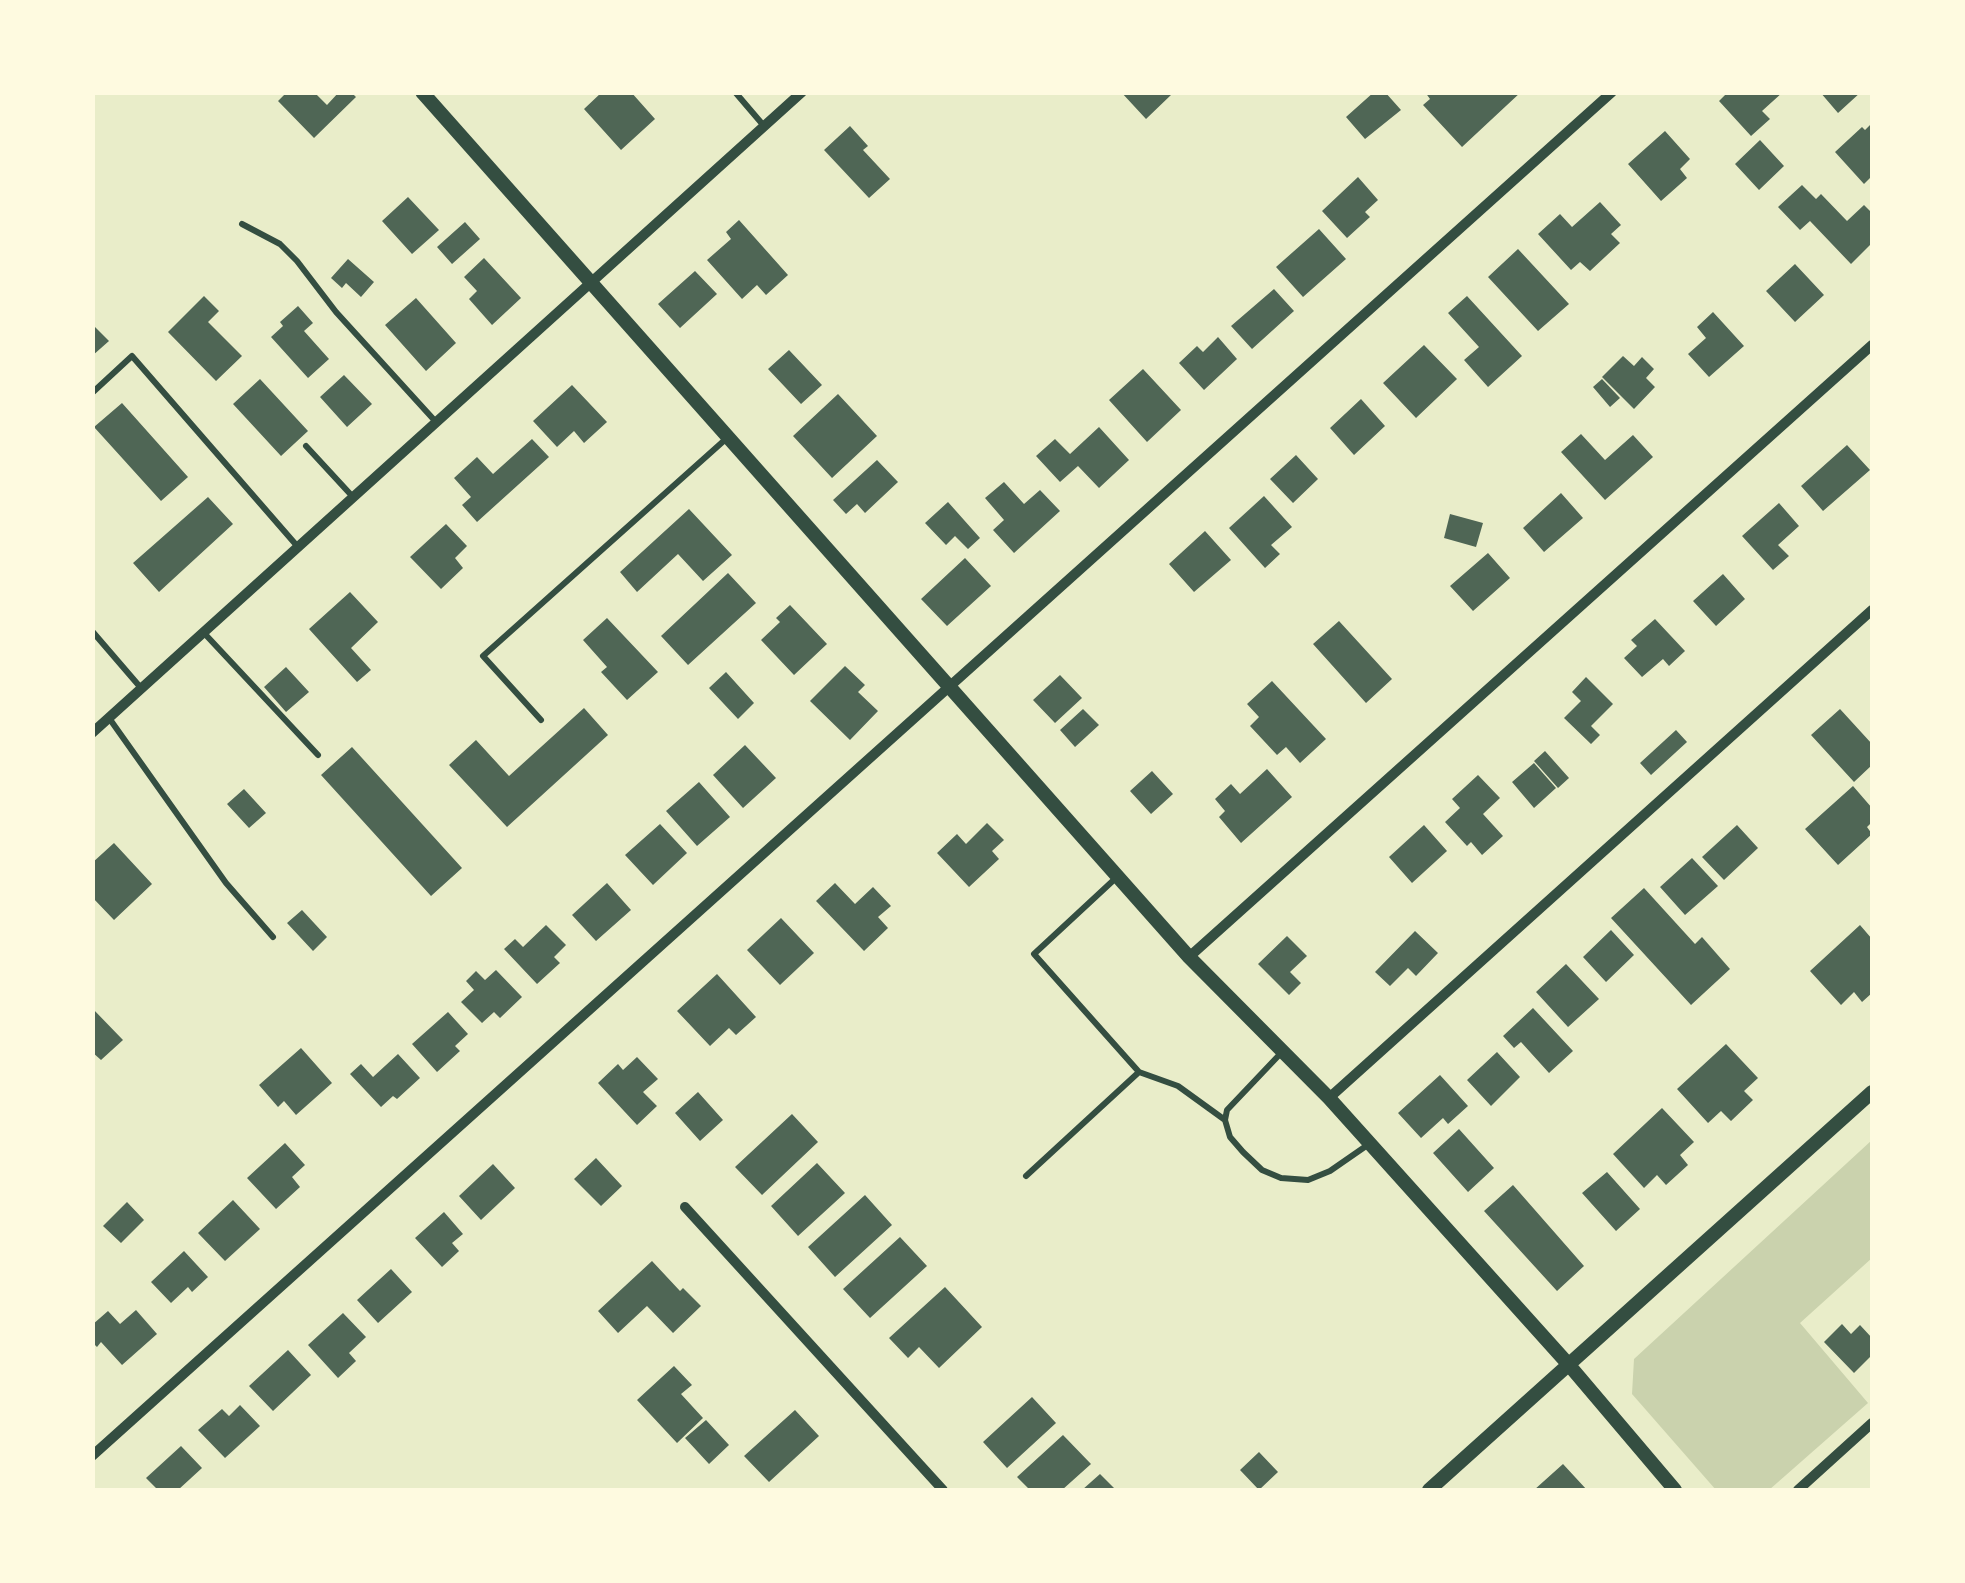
<!DOCTYPE html>
<style>
body{margin:0}
#map{position:relative;width:1965px;height:1583px;overflow:hidden;background:#e9edc9;font-family:"Noto Sans",sans-serif}
canvas{display:block}
.frame{position:absolute;inset:0;border:95px solid #fefae0;pointer-events:none}
</style>
<div id="map">
<canvas width="1965" height="1583"></canvas>
<div class="frame"></div>
</div>
<script>
const ctx = document.querySelector('canvas').getContext('2d');
ctx.lineJoin = 'round';
function paint(path, color) {
  ctx.fillStyle = color;
  ctx.fill(path, 'evenodd');
}
function shape(rows) {
  const path = new Path2D();
  for (const r of rows) {
    path.moveTo(r[0], r[1]);
    for (let i = 2; i < r.length; i += 2) path.lineTo(r[i], r[i + 1]);
  }
  return path;
}
function trace(path, color, width, dash) {
  ctx.strokeStyle = color;
  ctx.lineWidth = width;
  ctx.lineCap = dash ? 'butt' : 'round';
  ctx.setLineDash(dash || []);
  ctx.stroke(path);
}
paint(shape([
 [1872,1140,1872,1258,1800,1323,1868,1403,1769,1490,1716,1490,1632,1394,1634,1359]
]), '#cad2ad');
paint(shape([
 [287,92,314,92,327,105,339,92,351,92,356,97,314,138,278,101],
 [602,92,631,92,655,119,621,150,584,109],
 [1121,92,1169,92,1171,95,1146,119],
 [1374,92,1385,92,1401,110,1365,139,1346,117],
 [1425,92,1521,92,1462,147,1423,105,1430,99],
 [1728,92,1783,92,1762,111,1770,119,1751,136,1719,101],
 [1820,92,1861,92,1838,113],
 [1872,123,1872,176,1864,184,1835,152,1862,127,1865,130],
 [850,126,868,146,863,150,890,179,869,198,824,150],
 [1665,131,1690,159,1680,169,1687,178,1661,201,1628,164],
 [1760,140,1784,166,1759,190,1735,164],
 [1358,177,1378,200,1365,212,1370,217,1347,238,1322,211],
 [1802,185,1816,199,1821,194,1847,221,1864,205,1872,213,1872,243,1851,264,1810,221,1800,230,1778,207],
 [408,197,439,230,412,254,382,221],
 [1600,202,1621,225,1611,234,1620,243,1590,271,1580,262,1571,270,1538,234,1560,214,1572,227],
 [739,220,788,275,766,295,757,285,742,299,707,260,731,239,726,232],
 [465,222,480,239,452,264,437,247],
 [1319,229,1346,259,1303,297,1276,267],
 [1518,249,1569,304,1538,331,1488,277],
 [484,258,521,298,492,325,469,299,477,291,464,277],
 [348,259,374,282,361,297,346,283,342,288,331,278],
 [1795,264,1824,295,1795,322,1766,291],
 [695,271,717,294,680,328,658,304],
 [1274,289,1294,311,1252,349,1231,326],
 [204,296,219,311,208,322,242,356,216,381,168,332],
 [1467,296,1522,356,1488,387,1464,360,1479,347,1448,313],
 [416,298,456,343,426,371,385,325],
 [298,306,313,323,304,331,329,359,308,378,271,337,283,326,280,322],
 [1713,312,1744,346,1709,377,1688,354,1706,338,1697,327],
 [92,324,109,341,92,356],
 [1218,337,1237,359,1204,390,1179,363,1197,346,1203,352],
 [1424,345,1457,379,1416,418,1383,383],
 [789,350,822,385,801,404,768,369],
 [1623,356,1634,366,1642,357,1654,369,1646,378,1655,387,1634,409,1602,377],
 [1143,369,1181,410,1147,442,1109,400],
 [344,375,372,404,347,427,320,397],
 [260,379,308,431,281,456,233,404],
 [1602,379,1620,398,1610,407,1593,387],
 [572,385,607,422,584,443,574,431,557,447,533,421],
 [838,394,877,436,832,478,793,436],
 [1361,399,1385,426,1354,455,1330,428],
 [122,403,188,477,161,501,94,427],
 [1099,427,1129,460,1099,488,1078,466,1060,482,1036,456,1055,439,1070,454],
 [1581,434,1605,460,1633,435,1653,457,1605,500,1561,452],
 [532,439,549,457,477,522,462,505,471,497,454,478,477,457,493,474],
 [1847,445,1870,470,1823,511,1801,486],
 [1296,455,1318,479,1293,503,1270,479],
 [877,460,898,482,865,513,857,504,846,514,833,500],
 [1004,482,1024,504,1040,490,1060,511,1014,553,993,530,1004,520,985,498],
 [1561,493,1583,518,1544,552,1523,528],
 [1264,496,1292,527,1271,545,1280,554,1265,568,1229,528],
 [208,497,233,524,159,592,133,563],
 [948,502,980,538,968,549,955,536,946,545,925,523],
 [1779,503,1799,526,1778,545,1789,556,1773,570,1742,536],
 [689,509,732,555,703,581,678,554,637,592,620,572],
 [1450,514,1483,523,1476,547,1444,538],
 [446,524,467,546,455,558,463,568,441,589,410,557],
 [1205,531,1231,560,1194,592,1169,564],
 [1488,553,1510,578,1473,611,1450,586],
 [965,558,991,586,947,626,921,599],
 [728,573,756,603,688,665,661,636],
 [1723,574,1745,599,1716,626,1693,601],
 [350,592,378,622,351,648,371,670,357,682,309,629],
 [790,605,827,644,794,675,761,640,780,622,776,618],
 [607,618,658,672,627,700,601,672,607,667,583,640],
 [1655,619,1685,651,1669,666,1663,659,1642,677,1624,658,1637,646,1631,640],
 [1339,621,1392,679,1366,703,1313,644],
 [845,666,865,685,858,692,878,711,850,740,810,701],
 [286,667,309,692,286,712,264,687],
 [726,672,754,703,738,719,709,688],
 [1060,675,1082,698,1055,723,1033,700],
 [1586,677,1613,704,1591,726,1600,735,1591,744,1564,718,1581,701,1572,692],
 [1272,681,1326,739,1300,763,1286,747,1277,755,1250,726,1259,717,1247,704],
 [584,708,608,735,507,827,449,765,476,740,509,776],
 [1083,709,1099,725,1075,747,1060,730],
 [1840,709,1872,744,1872,765,1854,782,1811,735],
 [1676,730,1687,742,1651,775,1640,763],
 [745,745,776,778,743,808,713,775],
 [352,747,462,868,431,896,321,775],
 [1545,751,1569,778,1558,788,1534,761],
 [1534,763,1556,788,1534,808,1512,782],
 [1267,769,1292,797,1241,843,1219,817,1225,811,1215,799,1231,784,1240,794],
 [1152,771,1173,794,1151,814,1130,791],
 [1478,775,1500,798,1483,814,1503,836,1482,855,1471,842,1467,846,1445,822,1460,808,1452,799],
 [699,782,730,817,697,846,666,811],
 [1853,786,1872,808,1872,822,1867,827,1872,834,1838,865,1805,829],
 [244,789,266,813,249,828,227,804],
 [987,823,1004,840,992,851,999,859,969,887,937,853,957,834,966,844],
 [660,824,687,853,653,885,625,855],
 [1424,825,1447,851,1412,883,1389,857],
 [1737,825,1758,848,1724,880,1702,857],
 [114,843,152,884,114,920,92,897,92,863],
 [1692,858,1718,886,1685,915,1660,887],
 [607,883,631,910,596,941,572,915],
 [835,883,855,904,873,887,891,906,878,917,888,928,864,951,816,901],
 [1644,888,1695,944,1702,937,1730,969,1691,1005,1611,918],
 [302,910,327,937,313,951,287,923],
 [781,918,814,953,780,985,747,950],
 [546,925,566,945,554,957,560,963,537,984,504,949,515,939,523,947],
 [1860,925,1872,939,1872,993,1862,1002,1854,992,1841,1005,1810,971],
 [1611,930,1634,955,1606,982,1583,957],
 [1415,931,1438,953,1416,976,1408,968,1390,986,1375,972],
 [1287,936,1307,956,1290,972,1301,983,1289,995,1258,964],
 [1566,964,1599,999,1568,1027,1536,992],
 [496,970,522,997,500,1018,494,1012,482,1023,461,1002,474,990,466,981,476,971,485,980],
 [717,974,756,1017,736,1035,729,1028,710,1046,677,1011],
 [92,1008,123,1040,101,1060,92,1052],
 [1533,1008,1573,1051,1549,1073,1521,1042,1514,1048,1503,1036],
 [448,1012,468,1034,455,1046,460,1051,437,1072,412,1044],
 [1726,1044,1758,1078,1744,1091,1753,1100,1731,1121,1721,1111,1708,1123,1677,1089],
 [301,1048,332,1083,296,1115,284,1101,278,1107,259,1085],
 [1497,1052,1520,1077,1491,1106,1467,1080],
 [398,1054,420,1078,397,1099,393,1096,381,1107,350,1074,361,1064,373,1077],
 [637,1057,658,1079,643,1092,657,1106,637,1125,598,1083,618,1064,623,1070],
 [1440,1075,1468,1106,1448,1124,1443,1118,1421,1138,1398,1113],
 [698,1092,723,1120,700,1141,675,1113],
 [1662,1108,1694,1142,1680,1155,1688,1165,1666,1185,1657,1175,1644,1188,1613,1154],
 [792,1114,818,1142,762,1195,735,1167],
 [1459,1129,1494,1168,1468,1192,1433,1153],
 [285,1143,305,1165,292,1177,300,1187,276,1209,247,1178],
 [596,1158,622,1186,601,1206,574,1179],
 [817,1163,845,1193,798,1236,771,1206],
 [493,1164,515,1188,481,1220,459,1196],
 [1607,1172,1640,1209,1616,1231,1582,1193],
 [1513,1185,1584,1266,1557,1291,1484,1211],
 [865,1195,892,1225,835,1277,808,1247],
 [233,1200,260,1229,225,1261,198,1233],
 [127,1202,144,1220,121,1243,103,1226],
 [444,1212,463,1234,452,1243,459,1251,442,1267,415,1238],
 [900,1237,927,1266,870,1318,843,1289],
 [184,1251,208,1277,192,1292,188,1287,171,1303,151,1282],
 [652,1261,680,1291,683,1288,701,1306,673,1333,647,1306,618,1333,598,1311],
 [391,1269,412,1292,378,1323,357,1300],
 [945,1287,982,1327,939,1368,919,1347,908,1358,889,1338],
 [136,1310,157,1334,122,1365,101,1342,97,1347,92,1342,92,1325,108,1311,120,1324],
 [343,1313,366,1337,349,1353,356,1361,338,1378,308,1345],
 [1842,1324,1851,1334,1860,1325,1872,1338,1872,1355,1854,1373,1824,1342],
 [288,1350,311,1375,273,1411,249,1386],
 [674,1366,692,1385,681,1394,703,1418,677,1443,637,1400],
 [1032,1397,1056,1423,1007,1468,983,1442],
 [240,1405,260,1426,225,1458,198,1430,222,1409,229,1416],
 [795,1410,819,1436,769,1482,744,1456],
 [706,1420,729,1445,709,1464,685,1438],
 [1063,1435,1091,1464,1062,1490,1030,1490,1017,1477],
 [181,1446,202,1468,178,1490,158,1490,146,1478],
 [1259,1452,1278,1472,1259,1490,1240,1470],
 [1563,1464,1587,1490,1534,1490],
 [1100,1474,1116,1490,1082,1490]
]), '#4f6655');
trace(shape([
 [735,92,764,126],
 [242,224,280,244,297,261,336,312,436,422],
 [92,393,132,356,298,547],
 [306,446,353,497],
 [92,631,141,688],
 [204,633,318,755],
 [109,718,226,883,273,937],
 [541,720,483,656,727,438],
 [1282,1052,1227,1110,1225,1120,1230,1137,1243,1152,1262,1170,1281,1178,1308,1180,1330,1171,1369,1144],
 [1139,1072,1178,1086,1225,1120],
 [1026,1176,1139,1072,1034,954,1117,877]
]), '#344e41', 6);
trace(shape([
 [92,733,802,92],
 [1189,957,1872,345],
 [1329,1098,1872,610],
 [685,1207,943,1490],
 [92,1456,1612,92],
 [1798,1490,1872,1423]
]), '#344e41', 10);
trace(shape([
 [422,92,1189,957,1329,1098,1569,1365,1675,1490],
 [1429,1490,1872,1092]
]), '#344e41', 14);
</script>
